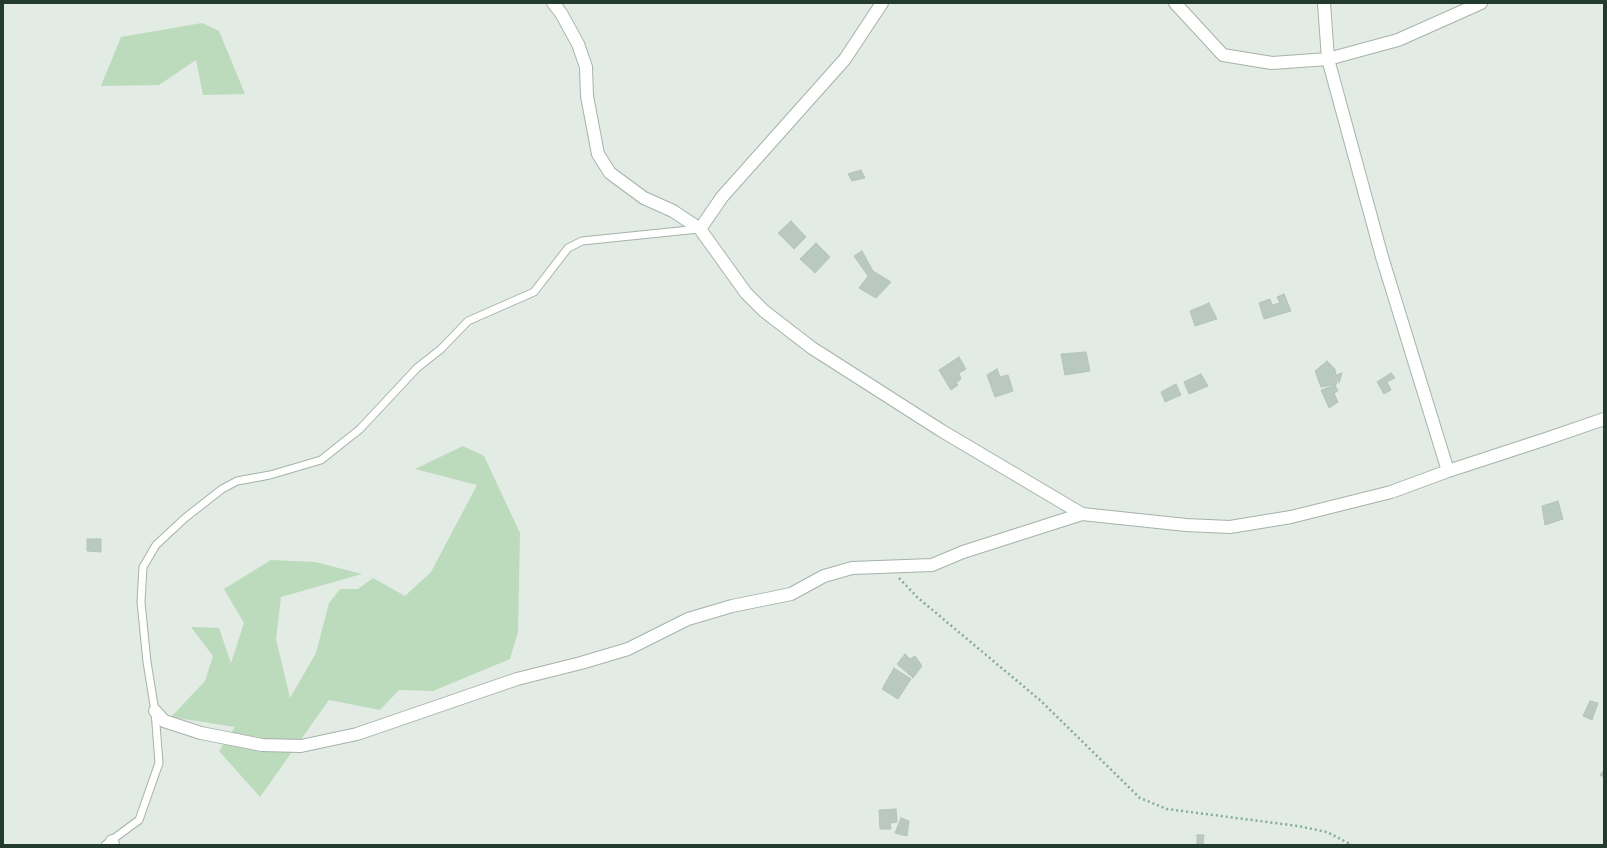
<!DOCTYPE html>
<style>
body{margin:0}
#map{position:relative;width:1607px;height:848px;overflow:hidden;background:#e2ebe4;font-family:Mulish,sans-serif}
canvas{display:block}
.frame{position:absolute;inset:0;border:4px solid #233b2e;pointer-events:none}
</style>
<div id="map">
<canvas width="1607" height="848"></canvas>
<div class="frame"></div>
</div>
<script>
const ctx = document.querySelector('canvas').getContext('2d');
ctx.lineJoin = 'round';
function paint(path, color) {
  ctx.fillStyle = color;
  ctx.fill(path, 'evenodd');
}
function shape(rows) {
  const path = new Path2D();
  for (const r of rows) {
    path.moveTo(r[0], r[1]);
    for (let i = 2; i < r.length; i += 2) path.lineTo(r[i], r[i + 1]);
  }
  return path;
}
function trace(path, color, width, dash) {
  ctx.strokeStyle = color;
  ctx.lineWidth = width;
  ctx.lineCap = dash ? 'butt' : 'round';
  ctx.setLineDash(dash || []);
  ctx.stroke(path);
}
paint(shape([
 [202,23,219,31,245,94,203,95,196,60,159,85,101,86,121,37],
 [463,446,484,456,520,533,518,632,510,659,433,691,399,690,380,710,329,700,260,797,219,751,235,727,171,717,205,681,213,656,191,627,219,628,231,663,244,623,224,589,271,560,315,562,362,574,281,597,276,639,290,698,316,653,329,603,340,589,358,589,373,578,405,596,431,572,477,485,415,469]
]), '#bcdbbc');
const building = shape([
 [861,170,865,178,852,181,848,174,861,170],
 [791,221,806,237,794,249,778,233,791,221],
 [816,243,830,257,815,273,800,259,816,243],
 [862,251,873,271,891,282,876,298,859,288,868,276,854,256,862,251],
 [1284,294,1291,311,1264,319,1259,303,1270,299,1272,305,1280,303,1277,297,1284,294],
 [1209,303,1217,319,1195,326,1190,311,1209,303],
 [1086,352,1090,371,1065,375,1061,354,1086,352],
 [959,357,966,369,959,373,961,379,956,383,958,385,951,390,939,370,959,357],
 [1327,361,1335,369,1337,384,1321,387,1315,371,1327,361],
 [997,369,1000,377,1008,375,1013,391,995,397,987,375,997,369],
 [1342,373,1339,383,1336,375,1342,373],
 [1391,373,1395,378,1387,382,1391,390,1384,394,1377,382,1391,373],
 [1201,374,1208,386,1189,394,1184,382,1201,374],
 [1176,384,1181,395,1165,402,1161,392,1176,384],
 [1335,385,1338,391,1334,393,1338,402,1329,408,1321,390,1335,385],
 [1558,501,1563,519,1545,525,1542,506,1558,501],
 [87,539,101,539,101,552,87,551,87,539],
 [905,654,910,659,915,656,922,666,913,678,897,664,905,654],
 [894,668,911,679,898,699,882,689,894,668],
 [1590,701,1598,703,1592,720,1583,716,1590,701],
 [1604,770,1604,777,1600,775,1604,770],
 [896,809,897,822,890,823,891,829,880,829,879,810,896,809],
 [901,818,909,821,907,836,895,833,901,818],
 [1197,835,1204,835,1203,845,1197,845,1197,835]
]);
paint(building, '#bac9bf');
trace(building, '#b4c4b9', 1);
const service = shape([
 [105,845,139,820,159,763,155,711,147,662,141,602,143,567,156,545,185,518,222,489,237,481,270,475,321,460,360,429,417,368,441,349,468,321,534,292,568,248,582,241,699,229]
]);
const minor = shape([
 [553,3,561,13,578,44,586,67,587,96,598,154,610,173,644,198,673,211,700,229,746,293,764,311,812,348,942,431,1082,514,1186,525,1230,527,1291,517,1391,492,1448,471,1546,439,1604,419],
 [1175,3,1223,55,1272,63,1328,59,1398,40,1481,3],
 [1324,3,1328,59,1382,257,1448,471],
 [700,229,722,197,845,59,882,3],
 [155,711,164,721,201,733,262,745,301,746,357,734,517,679,581,663,628,649,688,619,732,606,791,594,824,576,852,568,932,565,963,552,1082,514],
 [112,841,113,845]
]);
trace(service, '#a5b3aa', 9);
trace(minor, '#a5b3aa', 14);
trace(shape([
 [899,578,917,597,1041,701,1140,798,1167,809,1298,826,1327,832,1352,845]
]), '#84ad95', 2.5, [2, 3]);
trace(service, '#fff', 7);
trace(minor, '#fff', 12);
</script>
